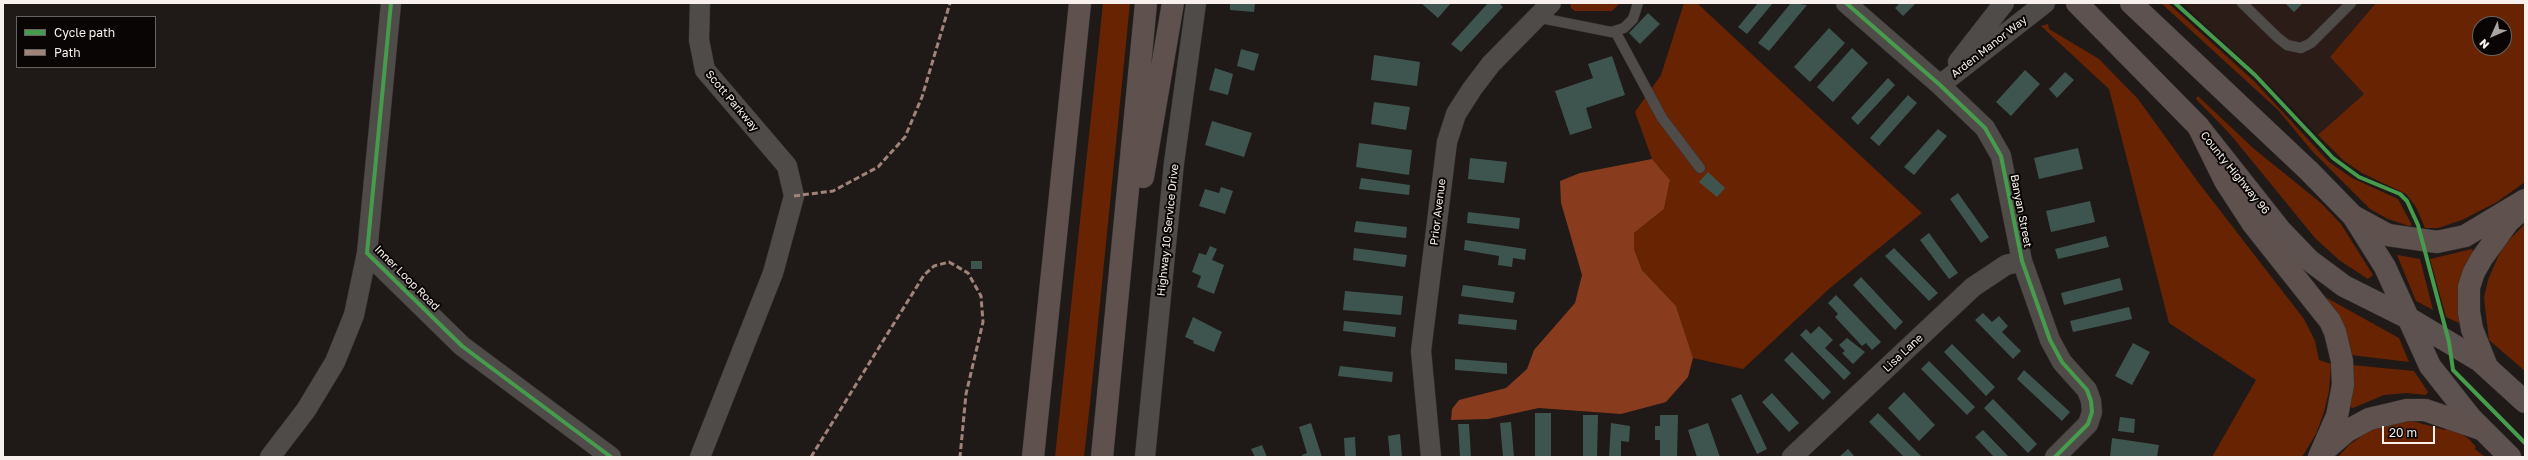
<!DOCTYPE html>
<style>
body{margin:0}
#map{position:relative;width:2528px;height:460px;overflow:hidden;background:#1f1918;font-family:"Golos Text",sans-serif}
canvas{display:block}
.frame{position:absolute;inset:0;border:4px solid #f7f0ed;pointer-events:none}
.legend{position:absolute;left:16px;top:16px;width:140px;height:52px;box-sizing:border-box;background:#090504;border:1px solid #686361;margin:0;padding:5px 7px;list-style:none;font-size:12px;color:#f7f0ed}
.legend li{display:flex;align-items:center;gap:8px;height:20px}
.legend b{width:20px;border:1px solid #686361}
.north{position:absolute;left:2472px;top:16px;width:40px;height:40px;box-sizing:border-box;background:#090504;border:1px solid #686361;border-radius:50%;rotate:225deg;font-size:11px;font-weight:700;line-height:16px;text-align:center;color:#f7f0ed}
.north::after{content:'';display:block;margin:auto;width:14px;height:18px;background:#aba5a2;clip-path:polygon(50% 0,100% 100%,50% 72%,0 100%)}
.scale{position:absolute;left:2382px;top:426px;width:53px;height:18px;box-sizing:border-box;border:2px solid #f7f0ed;border-top:0;padding-left:5px;font-size:12px;line-height:14px;white-space:nowrap;color:#f7f0ed;-webkit-text-stroke:3px #090504;paint-order:stroke}
</style>
<div id="map">
<canvas width="2528" height="460"></canvas>
<div class="frame"></div>
<ul class="legend">
<li><b style="height:5px;background:#469c4c"></b>Cycle path</li>
<li><b style="height:5px;background:#a18479"></b>Path</li>
</ul>
<div class="north">N</div>
<div class="scale">20 m</div>
</div>
<script>
const ctx = document.querySelector('canvas').getContext('2d');
ctx.lineJoin = 'round';
function paint(path, color) {
  ctx.fillStyle = color;
  ctx.fill(path, 'evenodd');
}
function shape(rows) {
  const path = new Path2D();
  for (const r of rows) {
    path.moveTo(r[0], r[1]);
    for (let i = 2; i < r.length; i += 2) path.lineTo(r[i], r[i + 1]);
  }
  return path;
}
function trace(path, color, width, dash) {
  ctx.strokeStyle = color;
  ctx.lineWidth = width;
  ctx.lineCap = dash ? 'butt' : 'round';
  ctx.setLineDash(dash || []);
  ctx.stroke(path);
}
function label(font, color, halo, rows, align = 'center') {
  ctx.font = font + ' "Golos Text",sans-serif';
  ctx.lineWidth = 4;
  ctx.setLineDash([]);
  ctx.textBaseline = 'middle';
  ctx.strokeStyle = halo;
  ctx.fillStyle = color;
  for (const [text, x, y, turn = 0] of rows) {
    ctx.save();
    ctx.translate(x, y);
    ctx.rotate((+turn || 0) * Math.PI / 180);
    ctx.textAlign = isNaN(turn) ? turn : align;
    if (halo) ctx.strokeText(text, 0, 0);
    ctx.fillText(text, 0, 0);
    ctx.restore();
  }
}
paint(shape([
 [2182,3,2376,3,2330,57,2364,94,2318,135,2285,100]
]), '#2b1c18');
paint(shape([
 [1103,3,1130,3,1090,403,1084,457,1055,457],
 [1570,3,1620,3,1612,11,1575,11,1571,8],
 [1684,3,1697,3,1922,213,1830,288,1743,369,1693,358,1676,306,1642,270,1634,249,1634,233,1664,209,1670,180,1652,159,1635,112,1661,75],
 [2161,3,2168,3,2255,82,2329,162,2352,178,2398,199,2412,225,2409,226,2388,219,2370,209,2312,151,2278,110],
 [2376,3,2525,3,2525,182,2497,202,2462,220,2438,228,2425,228,2416,207,2406,194,2362,173,2344,161,2318,135,2364,94,2330,57],
 [2480,24,2504,24,2504,48,2480,48],
 [2048,24,2049,29,2099,59,2138,99,2198,182,2304,319,2315,341,2319,360,2331,364,2329,391,2324,412,2316,434,2302,457,2212,457,2256,380,2169,323,2109,89,2041,26],
 [2198,96,2253,148,2321,203,2341,224,2373,275,2368,279,2339,260,2315,238,2230,134,2196,99],
 [2525,224,2525,371,2489,340,2484,298,2488,280,2497,259,2504,245],
 [2472,249,2474,253,2461,324,2446,317,2430,259],
 [2397,255,2420,259,2433,310,2416,301],
 [2327,298,2399,338,2409,362,2351,355,2324,301],
 [2352,365,2414,371,2428,392,2426,395,2406,393,2384,395,2353,408,2349,407],
 [2412,421,2445,430,2448,425,2469,439,2476,447,2475,449,2485,457,2338,457,2349,445,2370,430,2398,422]
]), '#682303');
paint(shape([
 [1652,159,1670,180,1664,209,1634,233,1634,249,1642,270,1676,306,1693,358,1688,377,1666,402,1621,414,1539,408,1488,419,1451,420,1452,409,1459,400,1506,388,1527,369,1534,350,1575,303,1582,275,1561,203,1560,181,1580,173]
]), '#893c1d');
paint(shape([
 [1230,3,1255,3,1254,12,1230,10],
 [1421,3,1451,3,1438,18],
 [1488,3,1499,3,1503,7,1461,52,1451,44],
 [1758,3,1773,3,1747,34,1738,27],
 [1791,3,1807,5,1769,51,1758,43],
 [1900,3,1916,3,1903,16,1895,8],
 [2285,3,2303,3,2294,12],
 [1648,13,1660,24,1640,44,1629,33],
 [1829,28,1845,43,1810,82,1794,67],
 [1852,48,1868,63,1833,102,1817,87],
 [1241,49,1259,54,1254,71,1237,66],
 [1374,55,1420,62,1417,86,1371,80],
 [1612,56,1625,95,1586,108,1592,128,1570,135,1555,91,1593,78,1588,64],
 [1215,68,1233,74,1228,95,1209,90],
 [2025,70,2040,84,2011,116,1996,102],
 [2065,72,2074,80,2057,98,2049,89],
 [1888,78,1895,85,1858,125,1851,118],
 [1908,95,1917,103,1879,146,1870,138],
 [1374,102,1410,107,1406,130,1371,124],
 [1212,121,1252,133,1244,157,1205,145],
 [1938,129,1947,136,1914,175,1904,167],
 [1359,143,1412,150,1409,175,1356,167],
 [2078,148,2083,169,2039,179,2034,158],
 [1470,158,1507,162,1504,183,1468,179],
 [1708,172,1725,188,1717,197,1699,182],
 [1361,178,1410,185,1409,195,1359,189],
 [1221,187,1233,191,1225,214,1199,206,1205,189,1219,193],
 [1958,193,1989,237,1981,243,1950,199],
 [2090,201,2095,222,2051,232,2046,211],
 [1468,212,1520,218,1519,229,1467,223],
 [1356,221,1407,227,1406,238,1354,232],
 [1929,233,1958,273,1949,279,1920,240],
 [2106,236,2109,247,2058,259,2055,249],
 [1465,240,1526,249,1525,260,1513,258,1512,267,1498,265,1499,256,1464,250],
 [1210,246,1217,249,1212,260,1224,265,1214,294,1197,287,1201,276,1192,272,1199,253,1206,255],
 [1354,248,1407,255,1405,267,1353,260],
 [1894,248,1938,293,1929,301,1885,256],
 [971,261,982,261,982,269,971,269],
 [1861,277,1903,322,1895,330,1853,285],
 [2120,278,2123,290,2064,305,2061,293],
 [1463,285,1515,292,1513,303,1461,296],
 [1345,291,1403,296,1401,315,1343,310],
 [1836,295,1881,342,1872,350,1866,343,1862,346,1835,317,1838,314,1828,303],
 [2129,307,2132,319,2073,332,2070,321],
 [1983,313,1992,322,1999,316,2008,326,2002,332,2021,351,2013,359,1975,320],
 [1459,314,1517,320,1516,330,1458,324],
 [1193,317,1222,332,1214,352,1193,343,1194,341,1185,337],
 [1344,321,1396,327,1395,337,1343,331],
 [1819,326,1833,340,1825,348,1851,373,1844,380,1800,335,1806,329,1811,334],
 [1847,338,1865,352,1853,364,1842,353,1845,351,1839,345],
 [2133,343,2150,352,2132,385,2115,376],
 [1952,344,1995,387,1986,396,1944,352],
 [1792,352,1831,392,1823,400,1784,360],
 [1455,359,1507,363,1507,374,1455,370],
 [1929,361,1975,407,1967,415,1921,369],
 [1340,366,1393,372,1392,382,1338,376],
 [2024,370,2070,412,2062,421,2017,379],
 [1904,392,1935,425,1919,441,1888,408],
 [1772,393,1799,423,1789,432,1762,402],
 [1741,394,1767,449,1757,454,1731,399],
 [1993,399,2037,444,2028,453,1984,408],
 [1535,413,1551,413,1551,457,1535,457],
 [1878,413,1922,457,1904,457,1869,422],
 [1583,415,1598,415,1597,457,1583,457],
 [1660,415,1678,415,1677,457,1660,457,1660,440,1655,440,1655,426,1660,426],
 [2120,417,2135,419,2134,433,2118,431],
 [1511,422,1514,457,1503,457,1500,423],
 [1311,423,1322,457,1302,457,1302,455,1307,453,1299,427],
 [1611,423,1630,426,1629,442,1621,441,1621,457,1609,457],
 [1708,423,1720,457,1697,457,1688,430],
 [1458,424,1469,424,1471,457,1460,457],
 [1983,430,2009,457,1994,457,1975,437],
 [1400,434,1402,457,1390,457,1388,436],
 [1355,437,1356,457,1345,457,1344,438],
 [2112,438,2159,445,2157,457,2110,457],
 [1262,445,1267,457,1255,457,1251,449],
 [1848,449,1855,457,1839,457]
]), '#3e554f');
const lane = shape([
 [2242,3,2278,38,2287,45,2301,48,2311,43,2351,3],
 [1536,17,1611,32,1624,28,1633,19,1638,3],
 [1615,31,1662,118,1700,168]
]);
const street = shape([
 [391,3,367,253,462,346,611,457],
 [1846,3,1940,85,1985,128,2001,156,2022,261,2050,340,2062,362,2087,390,2091,401,2092,412,2088,424,2055,457],
 [1958,62,2004,3],
 [1940,85,2045,3],
 [270,457,306,410,335,362,354,315,367,253],
 [700,457,773,273,794,196,787,166,705,70,699,40,700,3],
 [1145,457,1174,163,1196,3],
 [1431,457,1421,351,1447,142,1456,114,1472,89,1491,64,1551,3],
 [1792,457,1973,287,2006,265,2022,261]
]);
const primary = shape([
 [2077,3,2198,126,2281,231,2309,260,2344,286,2410,319,2480,361,2525,402],
 [2131,3,2309,171,2353,216,2385,267,2430,366,2471,418,2510,457]
]);
const highway = shape([
 [2198,126,2225,181,2253,224,2330,321,2335,332,2342,361,2343,385,2337,416,2319,457],
 [1143,177,1173,3],
 [2353,216,2388,235,2437,242,2465,236,2525,200],
 [2487,367,2472,329,2469,312,2469,287,2474,272,2482,258,2508,222,2517,214],
 [2326,449,2347,431,2369,419,2407,410,2425,410,2481,429],
 [1033,457,1080,3],
 [1102,457,1146,3]
]);
trace(lane, '#373332', 11);
trace(street, '#373332', 21);
trace(primary, '#373332', 23);
trace(highway, '#373332', 23);
trace(lane, '#4f4b49', 10);
trace(street, '#4f4b49', 20);
trace(primary, '#5d524f', 22);
trace(highway, '#5f524e', 22);
trace(shape([
 [794,196,833,191,878,167,905,137,922,97,950,3],
 [811,457,924,275,934,266,949,262,968,273,981,296,983,322,966,394,960,457]
]), '#a18479', 3, [6, 3]);
trace(shape([
 [391,3,367,253,462,346,611,457],
 [1846,3,1940,85,1985,128,2001,156,2022,261,2050,340,2062,362,2087,390,2091,401,2092,412,2088,424,2055,457],
 [2175,3,2255,75,2333,158,2359,177,2400,194,2407,201,2418,225,2449,342,2453,370,2525,443]
]), '#469c4c', 4);
label('11px', '#f7f0ed', '#090504', [
 ["Arden Manor Way",1989,47,-38],
 ["Scott Parkway",732,101,50],
 ["County Highway 96",2235,173,51],
 ["Banyan Street",2021,211,79],
 ["Prior Avenue",1438,212,-83],
 ["Highway 10 Service Drive",1168,230,-84],
 ["Inner Loop Road",407,278,45],
 ["Lisa Lane",1903,353,-43]
]);
</script>
